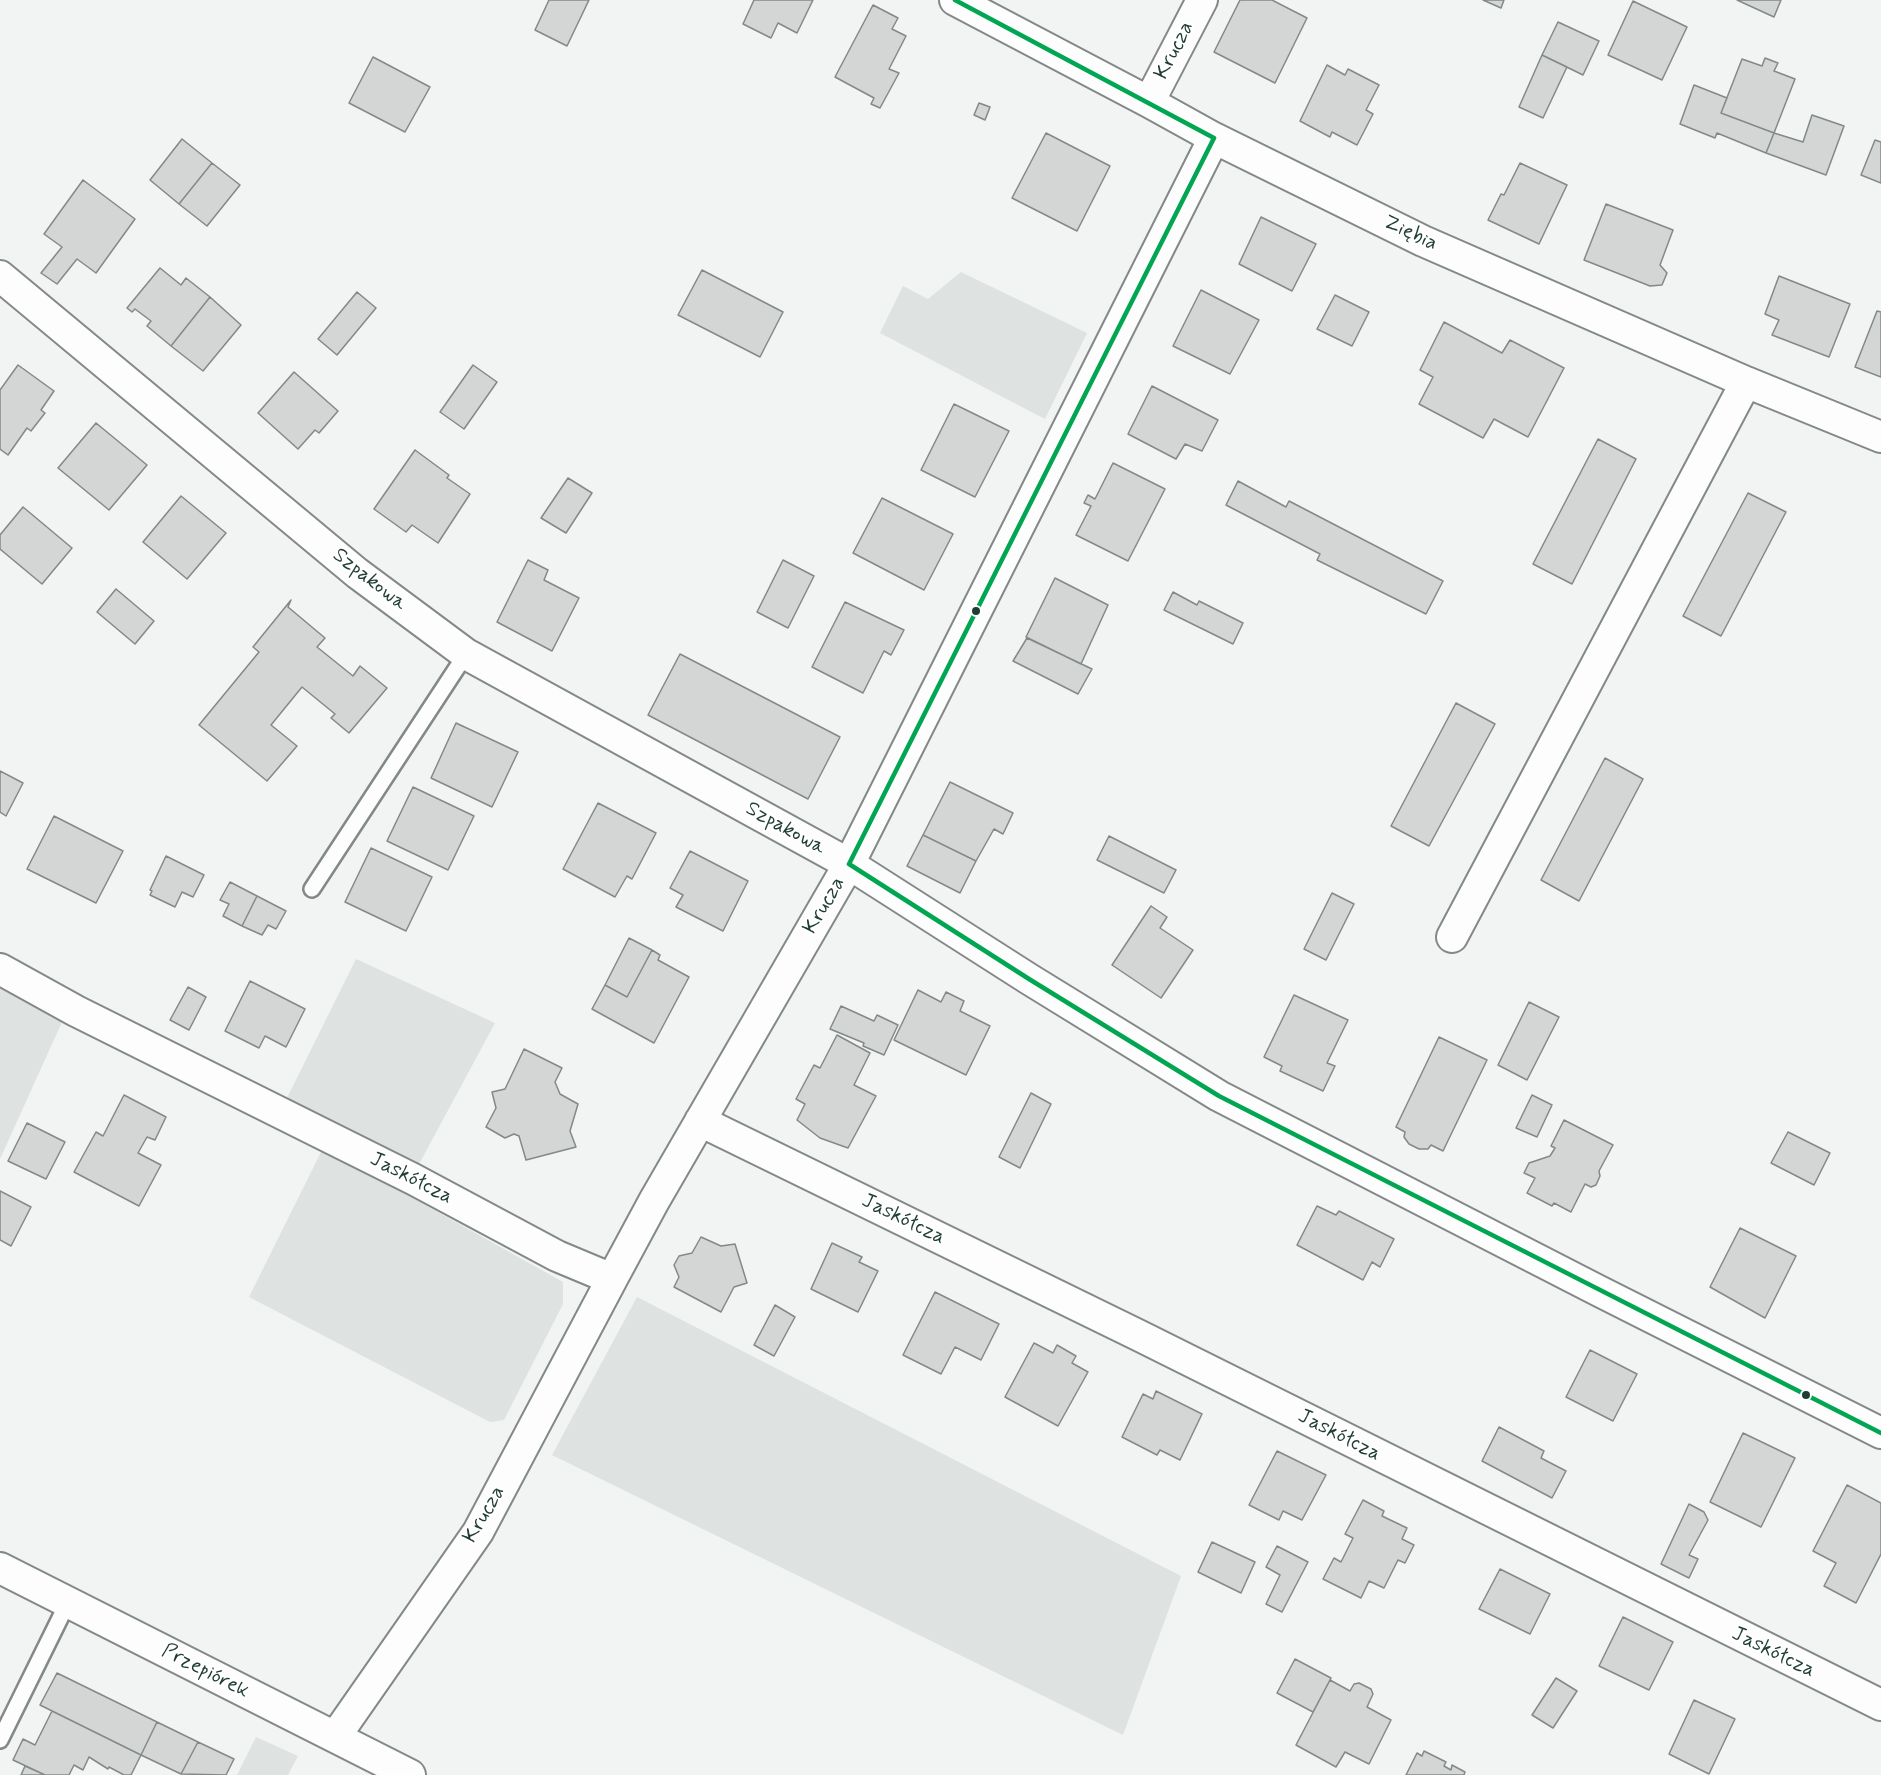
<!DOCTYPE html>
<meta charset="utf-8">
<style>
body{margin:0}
canvas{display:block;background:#f2f3f3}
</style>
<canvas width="1881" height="1775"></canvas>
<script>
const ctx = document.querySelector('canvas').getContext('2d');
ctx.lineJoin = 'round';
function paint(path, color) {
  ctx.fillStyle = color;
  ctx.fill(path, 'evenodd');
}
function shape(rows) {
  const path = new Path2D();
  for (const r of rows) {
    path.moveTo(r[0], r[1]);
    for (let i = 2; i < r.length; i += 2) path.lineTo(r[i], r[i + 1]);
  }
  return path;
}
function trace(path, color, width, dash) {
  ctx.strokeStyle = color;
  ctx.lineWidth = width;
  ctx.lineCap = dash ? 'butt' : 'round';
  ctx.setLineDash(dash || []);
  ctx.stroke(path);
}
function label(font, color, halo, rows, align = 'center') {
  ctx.font = font + ' Mynerve,sans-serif';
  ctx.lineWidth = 4.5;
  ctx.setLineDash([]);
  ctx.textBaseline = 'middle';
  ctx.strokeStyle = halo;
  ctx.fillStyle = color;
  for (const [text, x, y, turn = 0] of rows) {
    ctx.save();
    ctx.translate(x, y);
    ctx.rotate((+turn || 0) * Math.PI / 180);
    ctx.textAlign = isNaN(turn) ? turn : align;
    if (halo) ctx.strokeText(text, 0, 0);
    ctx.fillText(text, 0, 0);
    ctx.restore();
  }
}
paint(shape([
 [961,272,1087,333,1045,419,880,333,903,286,928,299],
 [356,959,495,1023,418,1166,287,1098],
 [0,987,62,1022,0,1159],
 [323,1148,563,1282,563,1304,504,1420,490,1422,249,1297],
 [637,1297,1181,1576,1123,1735,552,1455],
 [256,1737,298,1756,288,1775,237,1775]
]), '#dee2e1');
const building = shape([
 [549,0,589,0,567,46,535,30,549,0],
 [754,0,813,0,797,33,778,23,771,38,743,24,754,0],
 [1240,0,1272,0,1307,18,1275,83,1214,52,1240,0],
 [1483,0,1504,0,1501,8,1483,0],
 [1737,0,1781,0,1774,17,1737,0],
 [1633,1,1687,27,1662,80,1608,55,1633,1],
 [873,5,898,18,892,29,906,36,889,69,899,73,880,108,871,104,874,98,835,77,873,5],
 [1558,22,1599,41,1583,75,1542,55,1558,22],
 [1542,55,1567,67,1543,118,1519,107,1542,55],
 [373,57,430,87,405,132,349,103,373,57],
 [1765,58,1778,63,1774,71,1795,79,1774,133,1721,113,1742,59,1762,66,1765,58],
 [1327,65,1345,75,1348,69,1379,85,1366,110,1373,114,1357,145,1332,132,1330,137,1300,121,1327,65],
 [1694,85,1727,98,1721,113,1774,133,1766,153,1717,133,1715,138,1680,124,1694,85],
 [979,103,990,107,985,120,974,115,979,103],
 [1812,115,1844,126,1826,175,1766,153,1774,133,1803,142,1812,115],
 [1046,133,1110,166,1077,231,1012,198,1046,133],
 [182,139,212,163,179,204,150,180,182,139],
 [1875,140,1881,142,1881,183,1861,175,1875,140],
 [212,163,240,185,207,226,179,204,212,163],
 [1520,163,1567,185,1539,244,1488,220,1501,194,1504,195,1520,163],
 [83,180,135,219,96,273,77,259,57,284,41,273,62,247,44,234,83,180],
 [1606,204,1673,230,1660,265,1667,273,1662,285,1650,286,1584,260,1606,204],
 [1261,217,1316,244,1292,291,1239,264,1261,217],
 [160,268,181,285,186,278,210,297,171,346,147,326,151,321,135,309,132,312,127,308,160,268],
 [702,270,783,312,760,357,678,315,702,270],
 [1779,276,1850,304,1829,357,1772,335,1779,320,1765,314,1779,276],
 [1201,290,1259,320,1230,374,1173,346,1201,290],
 [357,292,376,308,337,355,318,339,357,292],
 [1335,295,1369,312,1352,346,1317,329,1335,295],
 [210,297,241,325,203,371,171,346,210,297],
 [1877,311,1881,312,1881,377,1855,367,1877,311],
 [1444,322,1502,353,1510,340,1564,368,1528,437,1494,419,1483,438,1419,404,1433,377,1420,370,1444,322],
 [18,365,54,391,41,410,45,413,31,431,27,428,8,455,0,449,0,390,18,365],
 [473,365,497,382,464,429,440,412,473,365],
 [294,372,338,411,319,433,315,430,298,449,258,413,294,372],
 [1152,386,1218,420,1202,451,1185,444,1176,459,1128,434,1152,386],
 [954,404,1009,431,975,497,921,470,954,404],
 [96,423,147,465,109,510,58,468,96,423],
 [1598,439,1636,459,1572,584,1533,564,1598,439],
 [415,450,449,475,447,478,470,494,438,543,412,525,406,532,374,509,415,450],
 [1113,463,1165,489,1128,561,1076,535,1091,506,1084,503,1088,495,1095,499,1113,463],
 [568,478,592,493,566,533,541,518,568,478],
 [1238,481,1286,507,1289,501,1443,581,1426,614,1317,560,1320,554,1226,505,1238,481],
 [1748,493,1786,512,1721,636,1683,616,1748,493],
 [181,496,226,533,187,579,143,542,181,496],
 [882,498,953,534,924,590,853,553,882,498],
 [23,507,72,548,42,584,0,549,0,535,23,507],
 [528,560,548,570,544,580,579,598,552,651,497,622,528,560],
 [783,560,814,576,788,628,757,612,783,560],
 [1055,578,1108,605,1081,664,1026,637,1055,578],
 [116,589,154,621,135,644,97,612,116,589],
 [1173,592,1197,605,1199,601,1243,623,1233,644,1164,610,1173,592],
 [291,600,288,607,325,638,317,647,353,676,360,666,387,688,349,733,331,718,335,714,302,687,271,725,297,746,267,781,199,725,259,652,253,647,291,600],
 [845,602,904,630,891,655,884,651,863,693,812,667,845,602],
 [1027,638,1092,669,1078,694,1013,661,1027,638],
 [680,654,840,737,808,799,648,715,680,654],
 [1456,703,1495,724,1429,846,1391,826,1456,703],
 [456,723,518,752,492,807,431,778,456,723],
 [1605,758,1643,779,1579,901,1541,880,1605,758],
 [0,771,23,783,6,816,0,812,0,771],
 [950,782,1013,813,1003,834,994,829,976,861,923,835,950,782],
 [413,787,474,816,448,870,387,841,413,787],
 [598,803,656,833,632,879,627,876,615,897,563,869,598,803],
 [54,816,123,851,96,903,27,869,54,816],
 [923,835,976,861,960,893,907,866,923,835],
 [1109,836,1176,870,1164,893,1097,860,1109,836],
 [371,848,432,877,406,931,345,902,371,848],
 [690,851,748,881,723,931,676,907,683,895,670,888,690,851],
 [166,856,204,875,193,897,182,892,175,907,150,895,152,891,150,890,166,856],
 [230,882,257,896,242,926,223,916,229,904,220,900,230,882],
 [1332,893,1354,904,1326,960,1304,949,1332,893],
 [257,896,286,911,276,929,268,925,262,935,242,926,257,896],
 [1151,906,1167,917,1160,928,1193,950,1161,998,1112,965,1151,906],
 [629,938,652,950,627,997,605,985,629,938],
 [652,950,660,955,658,960,689,977,654,1043,592,1009,605,985,627,997,652,950],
 [250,981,305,1009,286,1047,265,1036,259,1048,225,1031,250,981],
 [188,987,206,997,189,1030,170,1020,188,987],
 [918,990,941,1002,946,992,964,1001,960,1011,990,1026,966,1075,894,1040,918,990],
 [1294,995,1348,1020,1327,1063,1335,1066,1323,1091,1280,1071,1282,1066,1264,1057,1294,995],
 [1529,1002,1559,1017,1527,1080,1498,1065,1529,1002],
 [841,1006,874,1021,877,1015,898,1025,884,1055,863,1046,864,1043,830,1029,841,1006],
 [837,1035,870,1053,854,1085,876,1096,848,1148,820,1138,797,1120,805,1104,796,1099,814,1065,820,1068,837,1035],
 [1439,1037,1487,1060,1443,1151,1431,1145,1428,1149,1419,1149,1409,1144,1404,1137,1405,1132,1396,1127,1439,1037],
 [524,1049,562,1068,555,1082,560,1094,578,1104,570,1131,576,1147,526,1160,519,1136,514,1134,505,1138,486,1127,496,1108,492,1092,505,1089,524,1049],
 [1031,1093,1051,1104,1020,1168,999,1157,1031,1093],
 [124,1095,166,1117,155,1140,147,1137,138,1153,161,1165,139,1206,74,1172,96,1132,103,1136,124,1095],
 [1532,1095,1552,1105,1537,1137,1516,1128,1532,1095],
 [1564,1120,1613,1145,1599,1171,1600,1176,1596,1185,1591,1187,1585,1184,1571,1212,1554,1203,1552,1206,1527,1193,1535,1178,1524,1173,1529,1163,1550,1156,1555,1148,1551,1146,1564,1120],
 [27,1123,65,1142,46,1179,8,1161,27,1123],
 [1788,1132,1830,1153,1814,1185,1771,1163,1788,1132],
 [0,1191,31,1207,11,1246,0,1240,0,1191],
 [1317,1206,1336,1215,1339,1211,1394,1239,1380,1267,1372,1262,1363,1280,1297,1245,1317,1206],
 [1740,1228,1796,1256,1765,1318,1710,1287,1740,1228],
 [701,1237,721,1246,735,1244,747,1283,734,1287,721,1312,674,1287,679,1277,674,1265,679,1256,692,1253,701,1237],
 [832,1243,862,1257,859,1262,878,1271,858,1312,811,1289,832,1243],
 [935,1292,999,1324,981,1360,955,1347,941,1374,903,1355,935,1292],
 [775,1305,795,1317,774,1356,754,1345,775,1305],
 [1034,1343,1053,1353,1057,1345,1076,1356,1072,1363,1088,1372,1058,1426,1005,1397,1034,1343],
 [1590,1350,1637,1374,1613,1421,1566,1397,1590,1350],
 [1156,1391,1202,1414,1180,1460,1160,1450,1157,1455,1122,1437,1143,1394,1153,1399,1156,1391],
 [1499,1427,1544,1451,1541,1458,1566,1471,1552,1498,1482,1461,1499,1427],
 [1743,1433,1795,1458,1761,1527,1710,1502,1743,1433],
 [1277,1451,1326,1475,1302,1520,1283,1511,1279,1520,1249,1505,1277,1451],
 [1847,1485,1881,1503,1881,1554,1856,1603,1824,1586,1836,1563,1813,1551,1847,1485],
 [1363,1500,1384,1511,1382,1516,1407,1528,1402,1539,1414,1545,1405,1563,1398,1560,1384,1588,1369,1581,1361,1598,1323,1579,1334,1558,1341,1562,1353,1538,1345,1534,1363,1500],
 [1689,1504,1704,1512,1708,1520,1689,1555,1698,1559,1689,1578,1661,1564,1689,1504],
 [1212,1542,1255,1562,1241,1593,1198,1572,1212,1542],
 [1277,1546,1308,1562,1282,1612,1266,1604,1280,1575,1266,1567,1277,1546],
 [1500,1569,1550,1594,1530,1634,1479,1609,1500,1569],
 [1623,1617,1673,1642,1649,1690,1599,1666,1623,1617],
 [1295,1659,1331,1678,1313,1712,1277,1693,1295,1659],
 [57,1673,157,1722,141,1755,40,1705,57,1673],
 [1556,1678,1577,1691,1553,1728,1532,1715,1556,1678],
 [1330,1680,1350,1691,1354,1684,1359,1683,1371,1689,1373,1694,1367,1707,1391,1720,1369,1764,1345,1752,1336,1767,1296,1745,1330,1680],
 [1694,1700,1735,1719,1709,1774,1669,1754,1694,1700],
 [52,1711,141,1755,131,1775,124,1775,109,1767,108,1769,89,1757,83,1770,74,1765,69,1775,45,1775,13,1760,23,1739,35,1745,52,1711],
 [157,1722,198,1742,181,1774,141,1755,157,1722],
 [198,1742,234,1759,226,1775,181,1774,198,1742],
 [1424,1751,1446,1762,1444,1766,1451,1770,1452,1765,1465,1772,1464,1775,1406,1775,1417,1753,1422,1756,1424,1751],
 [25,1766,45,1775,21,1775,25,1766]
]);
paint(building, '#d3d6d5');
trace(building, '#838988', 1.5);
const service = shape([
 [312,889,466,654],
 [0,1740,68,1602]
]);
const minor = shape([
 [955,0,1149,102,1214,138,1423,241,1746,382,1881,437],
 [1149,102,1202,0],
 [0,276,357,573,466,654,849,864,1029,979,1219,1096,1599,1291,1881,1433],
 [1452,937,1746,382],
 [0,969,76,1011,413,1179,557,1256,612,1279,654,1201,849,864,1214,138],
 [700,1121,1140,1336,1881,1705],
 [0,1568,410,1775],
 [335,1737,478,1532,612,1279]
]);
trace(service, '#838988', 20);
trace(minor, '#838988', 34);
trace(service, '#fdfdfd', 15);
trace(minor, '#fdfdfd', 30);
trace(shape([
 [955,0,1214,138],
 [849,864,1029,979,1219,1096,1881,1433],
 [849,864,1214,138]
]), '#00a651', 4.5);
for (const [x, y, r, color] of [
 [976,611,5,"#1f3d34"],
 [1806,1395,5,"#1f3d34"]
]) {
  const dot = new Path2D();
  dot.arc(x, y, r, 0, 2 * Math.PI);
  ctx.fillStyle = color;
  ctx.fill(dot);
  trace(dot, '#fff', 2);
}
label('21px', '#1f3d34', '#fff', [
 ["Krucza",1175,51,-63],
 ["Ziębia",1410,234,25],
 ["Szpakowa",369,580,38],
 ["Szpakowa",785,829,29],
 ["Krucza",825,906,-60],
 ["Jaskółcza",411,1179,27],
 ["Jaskółcza",903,1220,26],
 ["Jaskółcza",1339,1436,27],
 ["Krucza",485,1515,-60],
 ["Jaskółcza",1773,1653,26],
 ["Przepiórek",205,1672,27]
]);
</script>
